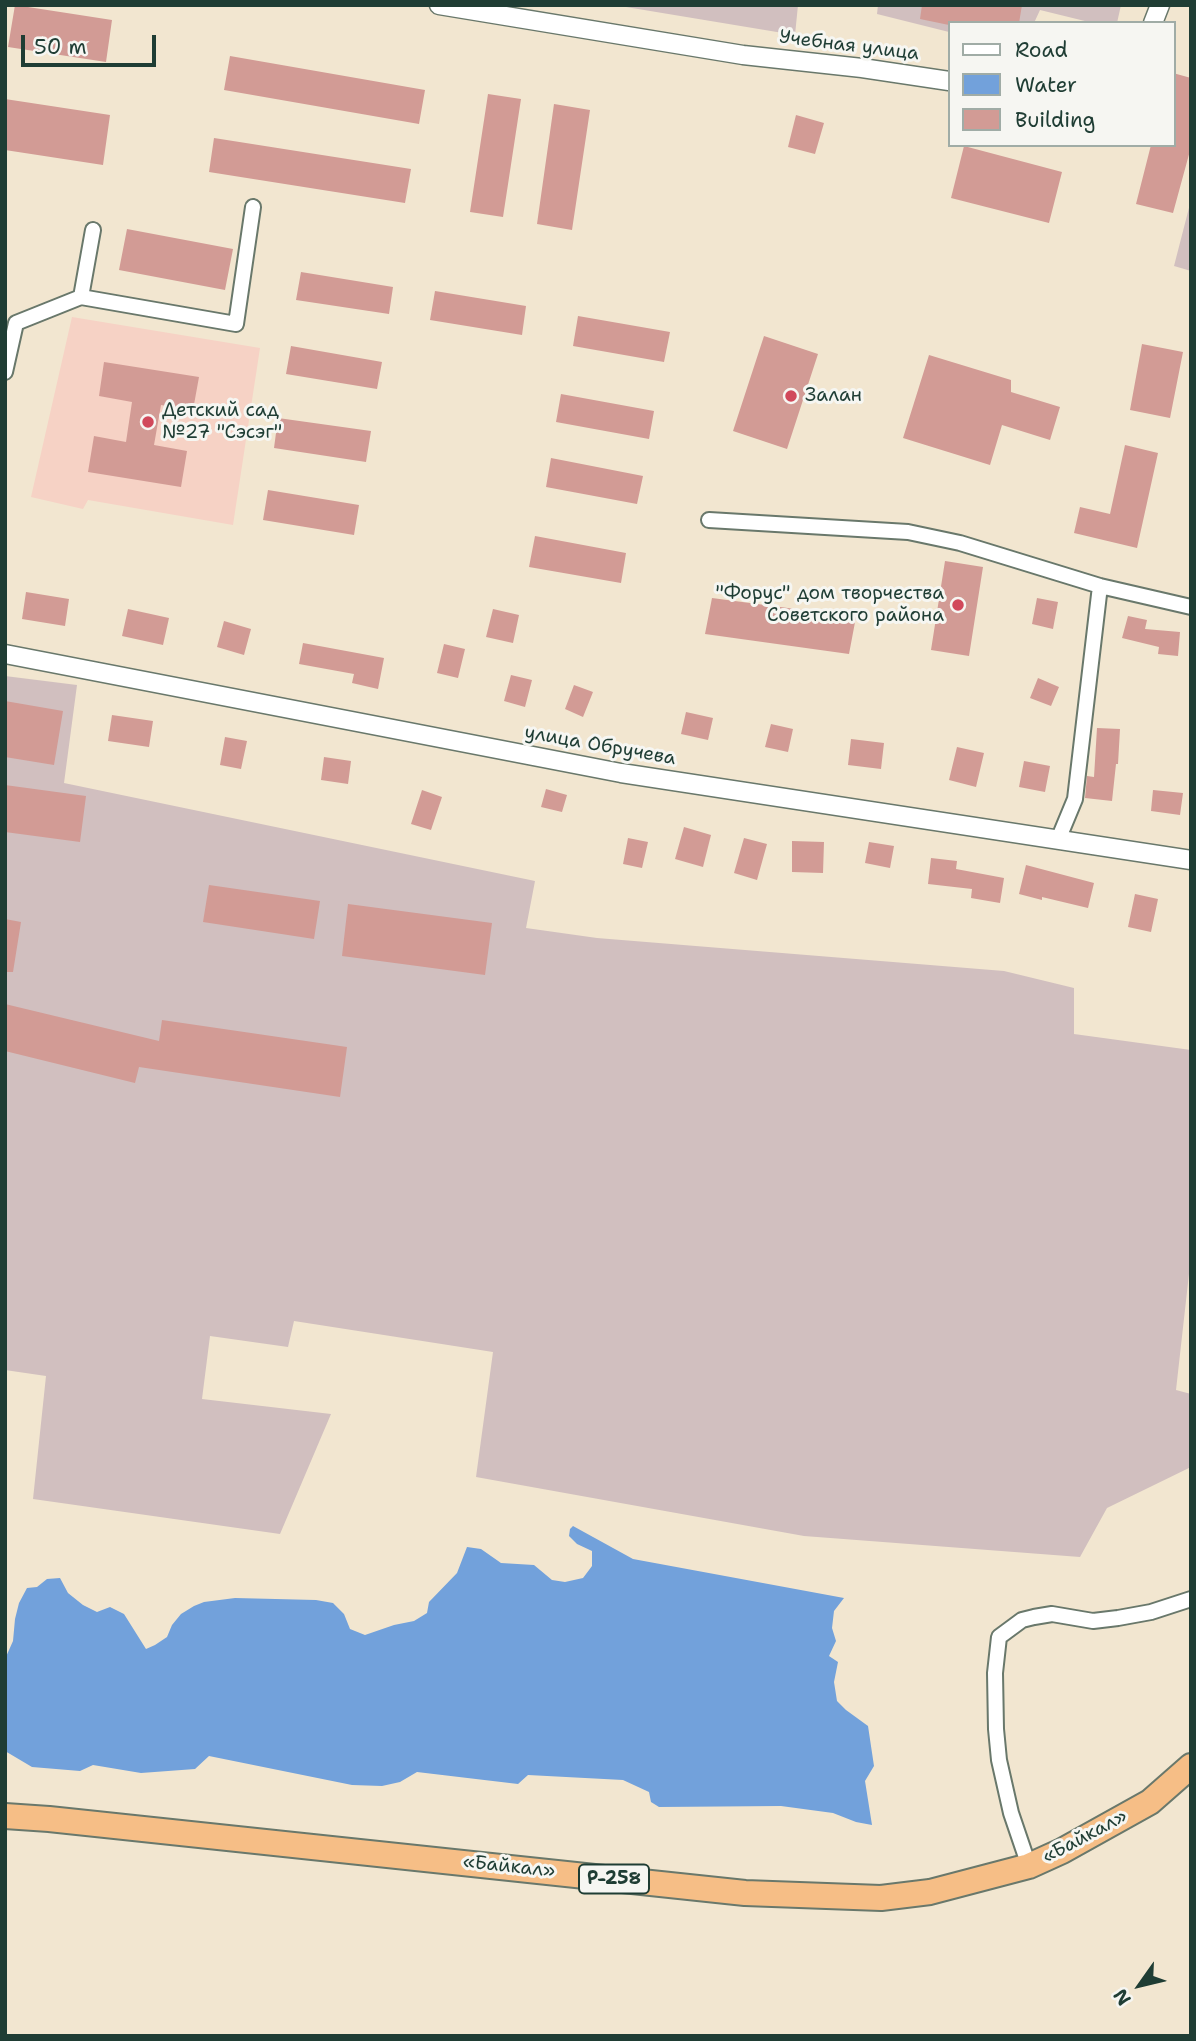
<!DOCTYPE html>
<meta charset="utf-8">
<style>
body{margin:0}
#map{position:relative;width:1196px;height:2041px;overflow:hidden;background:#f2e6d0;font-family:"Shantell Sans",sans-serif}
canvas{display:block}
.frame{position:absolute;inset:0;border:7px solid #1f3d34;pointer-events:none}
.legend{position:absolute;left:948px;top:21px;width:228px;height:126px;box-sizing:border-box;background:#f6f6f2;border:2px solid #a0aca6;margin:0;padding:9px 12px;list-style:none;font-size:21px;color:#1f3d34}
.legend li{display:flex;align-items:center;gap:14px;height:35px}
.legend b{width:35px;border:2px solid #a0aca6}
.north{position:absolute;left:1105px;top:1950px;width:70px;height:70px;-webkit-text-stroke:5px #f6f6f2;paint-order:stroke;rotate:236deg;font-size:19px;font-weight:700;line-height:28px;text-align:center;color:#1f3d34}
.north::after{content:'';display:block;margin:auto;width:24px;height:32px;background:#1f3d34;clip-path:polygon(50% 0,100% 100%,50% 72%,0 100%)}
.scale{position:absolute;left:21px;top:35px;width:135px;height:32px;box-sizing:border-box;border:4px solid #1f3d34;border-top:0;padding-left:9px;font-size:21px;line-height:24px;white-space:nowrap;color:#1f3d34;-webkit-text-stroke:5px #f6f6f2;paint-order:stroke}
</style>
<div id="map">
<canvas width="1196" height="2041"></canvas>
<div class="frame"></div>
<ul class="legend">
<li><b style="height:9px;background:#fff"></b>Road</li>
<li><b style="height:19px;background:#72a1db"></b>Water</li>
<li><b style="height:19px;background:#d29b95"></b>Building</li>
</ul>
<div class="north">N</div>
<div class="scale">50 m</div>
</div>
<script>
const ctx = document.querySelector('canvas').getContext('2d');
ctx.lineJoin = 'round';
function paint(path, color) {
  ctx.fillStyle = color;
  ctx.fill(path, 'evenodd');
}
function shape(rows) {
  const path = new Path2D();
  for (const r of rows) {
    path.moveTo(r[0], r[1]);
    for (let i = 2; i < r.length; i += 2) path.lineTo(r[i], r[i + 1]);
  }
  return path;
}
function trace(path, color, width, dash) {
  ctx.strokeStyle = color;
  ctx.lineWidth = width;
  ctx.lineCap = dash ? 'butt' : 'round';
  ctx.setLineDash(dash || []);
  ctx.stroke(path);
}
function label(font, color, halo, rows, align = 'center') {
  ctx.font = font + ' "Shantell Sans",sans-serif';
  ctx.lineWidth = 6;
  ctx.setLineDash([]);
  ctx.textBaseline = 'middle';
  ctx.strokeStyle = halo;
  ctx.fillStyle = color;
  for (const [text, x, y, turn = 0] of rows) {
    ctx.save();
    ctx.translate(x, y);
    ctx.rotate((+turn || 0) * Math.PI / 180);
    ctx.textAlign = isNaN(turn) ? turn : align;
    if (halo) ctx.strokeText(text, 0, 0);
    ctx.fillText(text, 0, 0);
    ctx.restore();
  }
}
paint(shape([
 [72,317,260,348,233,525,88,500,83,509,31,497]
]), '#f6d2c5');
paint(shape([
 [614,5,798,5,795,35],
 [878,5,1121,5,1117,23,1093,23,1040,10,1034,23,949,23,949,32,877,14],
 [1191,200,1191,271,1174,266],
 [5,676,77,685,64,783,535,881,526,928,597,938,1004,971,1074,988,1074,1034,1191,1050,1191,1256,1176,1390,1191,1394,1191,1467,1107,1508,1080,1557,804,1536,476,1477,493,1352,294,1321,288,1347,210,1336,202,1399,331,1414,280,1534,33,1499,46,1376,5,1370]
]), '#d1bfbf');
paint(shape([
 [573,1526,633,1559,844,1598,834,1611,832,1628,836,1641,829,1656,838,1662,834,1682,837,1701,846,1710,868,1726,874,1766,865,1781,872,1825,856,1822,833,1813,781,1806,659,1807,651,1802,649,1792,623,1780,528,1775,518,1784,417,1772,400,1782,382,1786,352,1785,209,1756,195,1769,141,1773,93,1765,80,1771,32,1767,5,1751,5,1659,13,1641,15,1619,19,1603,27,1588,37,1587,47,1579,60,1578,68,1593,83,1605,97,1612,110,1607,124,1614,146,1649,155,1645,167,1637,172,1625,181,1614,194,1606,204,1602,235,1598,316,1600,333,1603,344,1614,350,1629,365,1635,394,1625,414,1621,427,1613,429,1602,457,1573,467,1547,481,1549,501,1563,534,1565,552,1580,565,1582,583,1578,592,1566,592,1551,577,1544,569,1536,570,1529]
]), '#72a1db');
paint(shape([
 [15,5,112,20,106,62,8,47],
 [922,5,1022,5,1019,23,949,23,949,25,920,19],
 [230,56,425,90,419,124,224,90],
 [1173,73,1191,78,1191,147,1173,213,1136,204,1151,145,1173,145],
 [488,94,521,99,503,217,470,212],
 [5,99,110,115,103,165,5,150],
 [554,104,590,110,572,230,537,224],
 [796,115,824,123,815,154,788,147],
 [214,138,411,169,405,203,209,172],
 [964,146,1062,172,1049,223,951,198],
 [127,229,233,249,225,290,119,270],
 [301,272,393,287,389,314,296,300],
 [435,291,526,306,522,335,430,320],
 [578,316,670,332,664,362,573,346],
 [764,336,818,354,787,449,733,431],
 [1142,344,1183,352,1170,418,1130,410],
 [291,346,382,362,377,389,286,374],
 [929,355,1011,380,1011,392,1060,407,1050,440,1002,425,990,465,903,438],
 [104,362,199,377,193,410,161,405,154,445,187,451,181,487,88,472,94,436,126,442,132,402,99,396],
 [561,394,654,411,649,439,556,422],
 [278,418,371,431,366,462,274,448],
 [1125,445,1158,453,1137,548,1074,533,1080,507,1110,514],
 [551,458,643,476,637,504,546,487],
 [268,490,359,505,354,535,263,520],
 [535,536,626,553,621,583,529,567],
 [945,561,983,567,969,656,931,650],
 [26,592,69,599,65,626,22,619],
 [712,598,856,617,849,654,705,634],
 [1037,598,1058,602,1053,629,1032,624],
 [128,609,169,618,163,645,122,636],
 [493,609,519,615,513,643,486,637],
 [1128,616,1147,620,1145,629,1180,632,1178,656,1158,654,1159,647,1122,638],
 [224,621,251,629,244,655,217,647],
 [303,643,384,658,378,689,352,683,354,674,299,664],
 [444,644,465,649,458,678,437,673],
 [511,675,532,680,525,707,504,701],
 [1038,678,1059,687,1051,706,1030,698],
 [574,685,593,692,583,717,565,709],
 [5,701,63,711,54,765,5,757],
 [686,712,713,718,708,740,681,734],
 [112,715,153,721,149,747,108,741],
 [771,724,793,729,788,752,765,747],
 [1097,728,1120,729,1118,764,1116,764,1112,801,1085,798,1087,776,1094,777],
 [225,737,247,741,241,769,220,765],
 [851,739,884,743,881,769,848,765],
 [957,747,984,753,976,787,949,780],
 [324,757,351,761,348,784,321,780],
 [1024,761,1050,766,1045,792,1019,787],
 [5,785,86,796,80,842,5,832],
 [546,789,567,795,562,812,541,807],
 [422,790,442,797,431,830,411,824],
 [1153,790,1183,793,1180,815,1151,811],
 [684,827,711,835,703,867,675,859],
 [628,838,648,842,642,868,623,864],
 [744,838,767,844,757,880,734,873],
 [792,841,824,842,823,873,792,872],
 [869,842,894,846,890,868,865,863],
 [931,858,957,861,956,869,1004,878,1000,903,971,898,972,889,928,884],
 [1026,865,1094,883,1088,908,1042,897,1042,900,1019,894],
 [209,885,320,901,314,939,203,922],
 [1135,894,1158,899,1151,932,1128,927],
 [348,904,492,923,485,975,342,956],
 [5,919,21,922,13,972,5,972],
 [5,1004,159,1041,162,1020,347,1047,340,1097,139,1067,135,1083,5,1051]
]), '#d29b95');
const minor = shape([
 [81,297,236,324,253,207],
 [5,372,16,323,81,297,93,230],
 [709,520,908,532,960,543,1100,586,1191,607],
 [1058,840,1075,799,1100,586],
 [1029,1866,1011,1813,999,1760,996,1729,995,1673,999,1637,1022,1620,1034,1617,1052,1614,1093,1621,1118,1618,1151,1612,1191,1599]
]);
const tertiary = shape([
 [439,5,743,55,862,68,949,81],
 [1153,23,1160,5],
 [5,654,621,773,1191,860]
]);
const trunk = shape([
 [5,1816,49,1819,745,1893,881,1898,930,1892,1029,1866,1062,1851,1150,1802,1191,1766]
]);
trace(minor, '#69786b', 18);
trace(tertiary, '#69786b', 21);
trace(trunk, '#69786b', 28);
trace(minor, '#fff', 14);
trace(tertiary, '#fff', 18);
trace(trunk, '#f6be86', 24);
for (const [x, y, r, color] of [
 [791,396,7,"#d1495b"],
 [148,422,7,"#d1495b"],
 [958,605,7,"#d1495b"]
]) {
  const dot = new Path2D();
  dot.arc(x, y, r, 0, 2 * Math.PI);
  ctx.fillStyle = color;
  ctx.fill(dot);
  trace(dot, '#f6f6f2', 2.5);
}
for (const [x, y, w] of [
 [614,1879,70]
]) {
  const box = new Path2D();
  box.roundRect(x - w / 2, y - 14.5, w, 29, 5);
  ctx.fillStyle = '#f6f6f2';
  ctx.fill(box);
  trace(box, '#1f3d34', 2);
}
label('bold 18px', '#1f3d34', null, [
 ["Р-258",614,1879]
]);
label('19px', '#1f3d34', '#f6f6f2', [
 ["Учебная улица",849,46,7],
 ["улица Обручева",600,746,10],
 ["«Байкал»",1085,1837,-28],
 ["«Байкал»",509,1867,6]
]);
label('19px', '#1f3d34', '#f6f6f2', [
 ["Залан",805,396],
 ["Детский сад",162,411],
 ["№27 \"Сэсэг\"",162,433],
 ["\"Форус\" дом творчества",944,594,"right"],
 ["Советского района",944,616,"right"]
], 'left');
</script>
